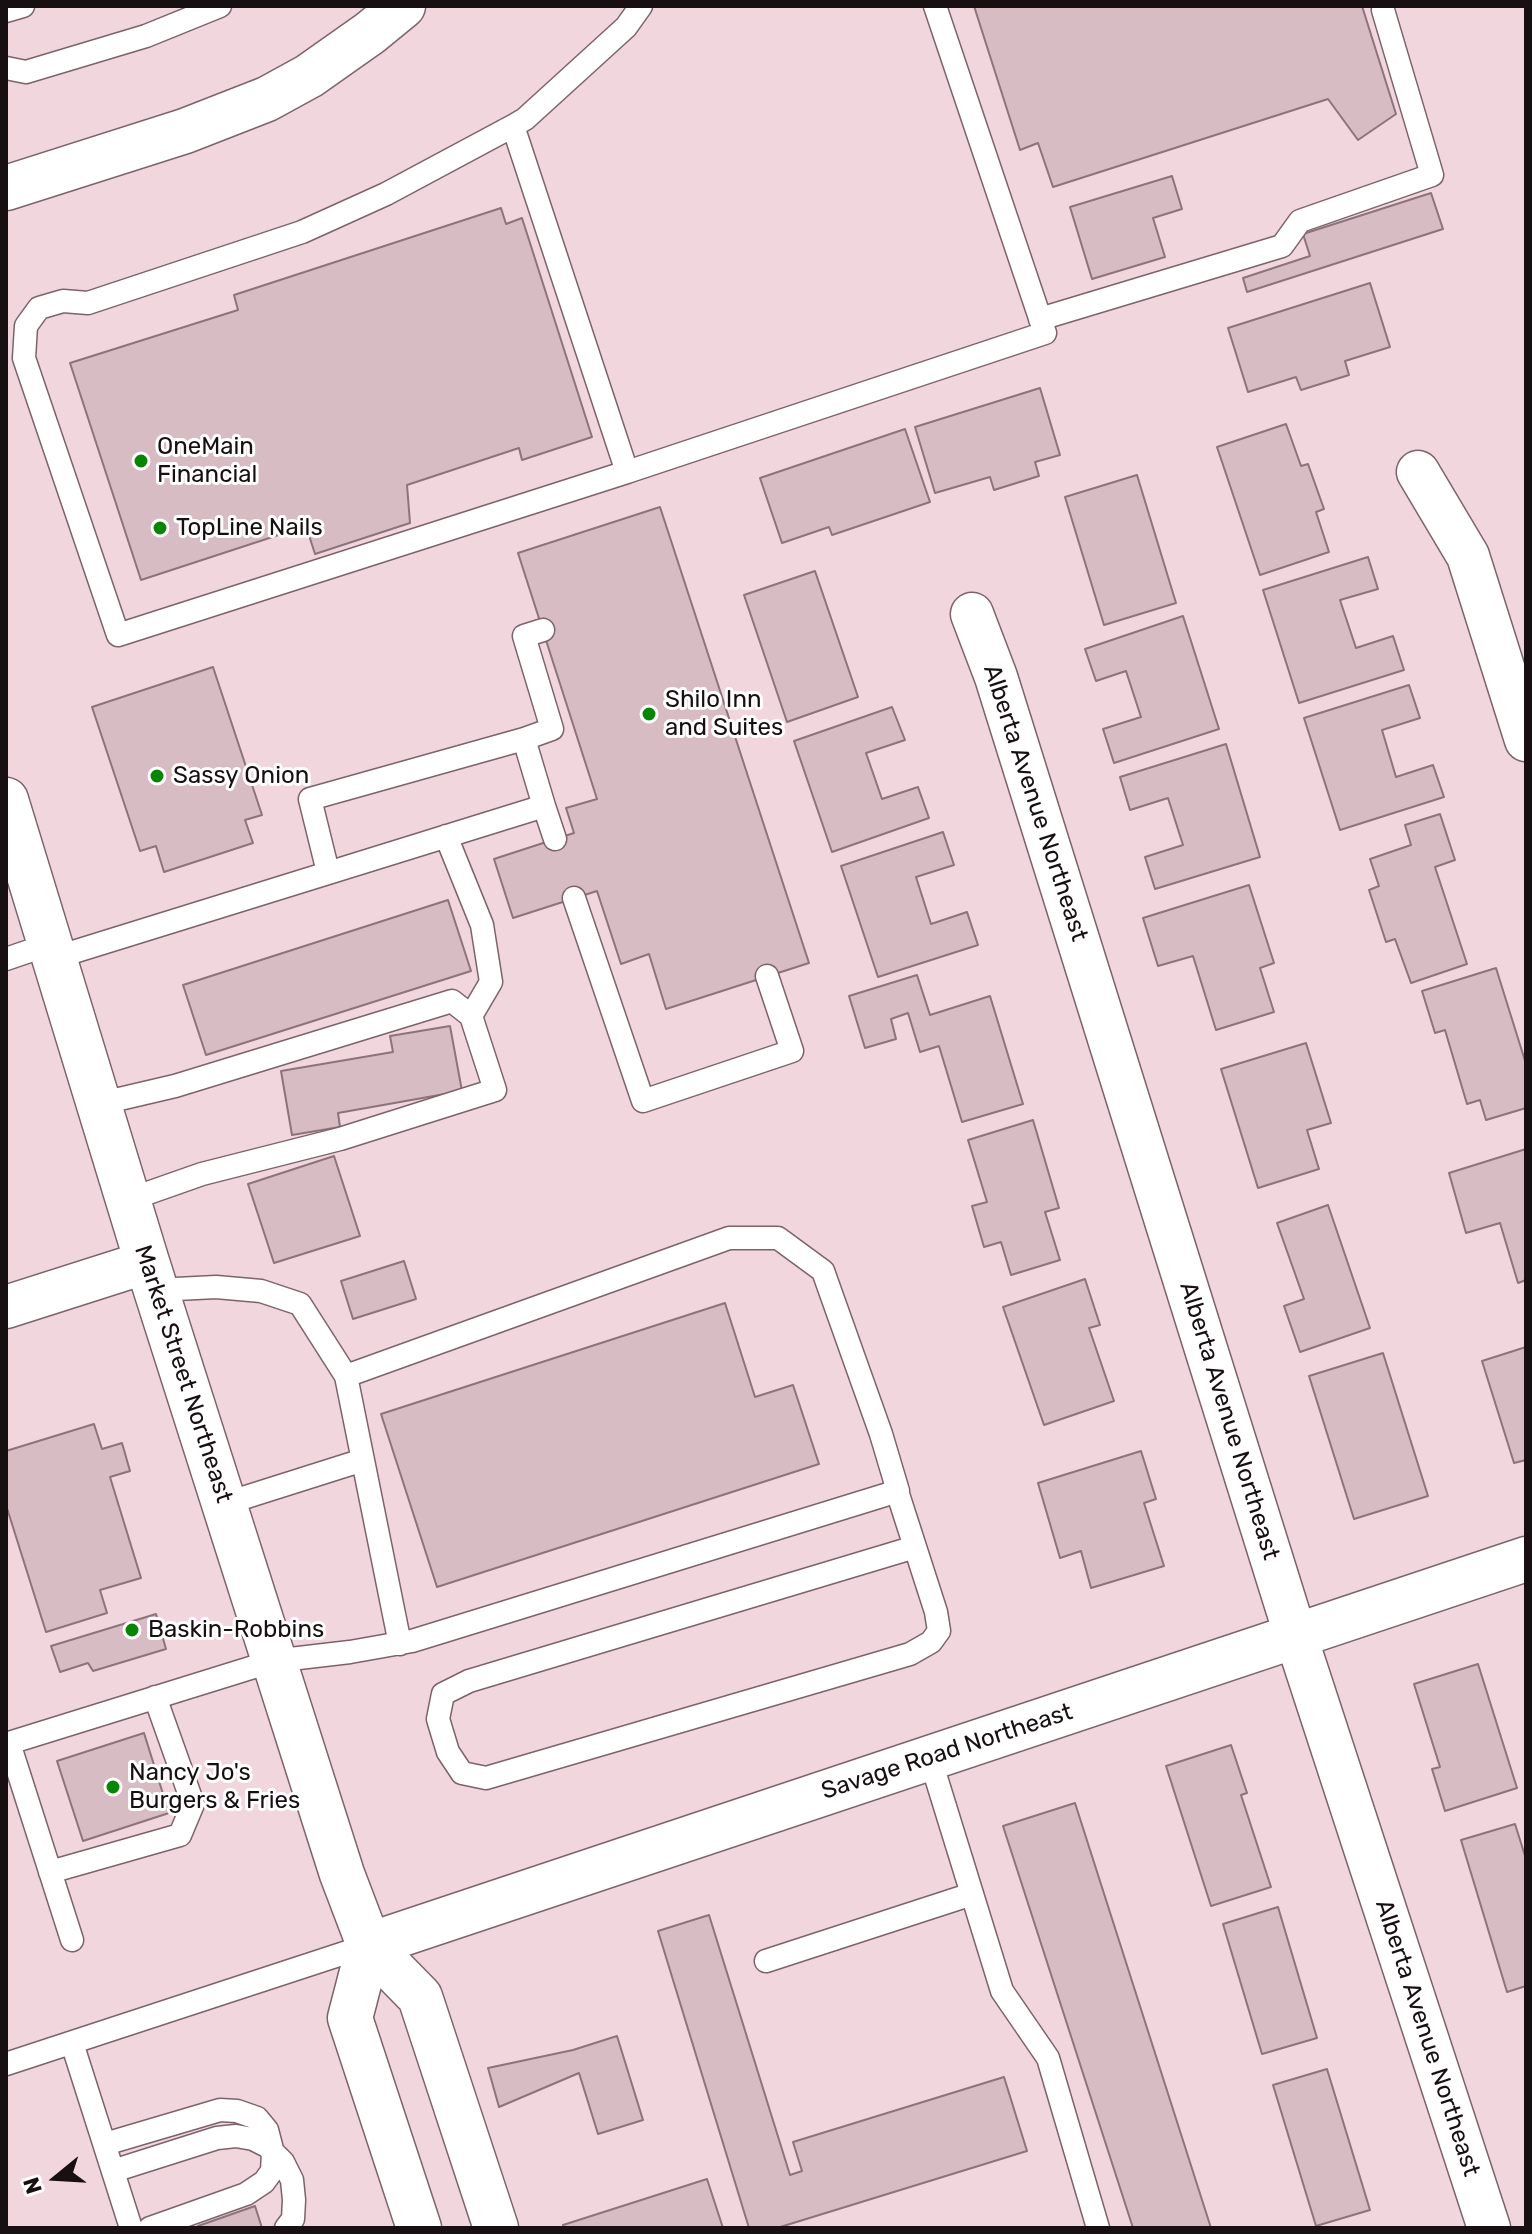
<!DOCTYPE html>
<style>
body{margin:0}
#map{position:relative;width:1532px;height:2234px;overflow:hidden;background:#f2d6de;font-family:Rubik,sans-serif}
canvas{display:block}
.frame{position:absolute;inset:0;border:8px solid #180f12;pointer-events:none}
.north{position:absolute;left:16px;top:2138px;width:80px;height:80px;-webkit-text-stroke:6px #fff;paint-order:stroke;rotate:252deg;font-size:22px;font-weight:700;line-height:32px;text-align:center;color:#180f12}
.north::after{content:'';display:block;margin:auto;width:28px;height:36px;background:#180f12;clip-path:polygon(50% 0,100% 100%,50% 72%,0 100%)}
</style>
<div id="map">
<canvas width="1532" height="2234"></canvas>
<div class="frame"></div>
<div class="north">N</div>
</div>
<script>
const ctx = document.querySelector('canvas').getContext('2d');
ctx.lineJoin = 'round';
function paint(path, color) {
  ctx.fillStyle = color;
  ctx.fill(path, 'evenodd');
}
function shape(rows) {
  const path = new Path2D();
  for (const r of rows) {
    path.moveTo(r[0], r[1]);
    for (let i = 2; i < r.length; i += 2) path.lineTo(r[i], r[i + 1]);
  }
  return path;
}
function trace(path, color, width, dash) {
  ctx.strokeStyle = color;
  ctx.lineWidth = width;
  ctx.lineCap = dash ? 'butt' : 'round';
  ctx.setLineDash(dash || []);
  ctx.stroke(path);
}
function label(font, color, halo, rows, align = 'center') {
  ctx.font = font + ' Rubik,sans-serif';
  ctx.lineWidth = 6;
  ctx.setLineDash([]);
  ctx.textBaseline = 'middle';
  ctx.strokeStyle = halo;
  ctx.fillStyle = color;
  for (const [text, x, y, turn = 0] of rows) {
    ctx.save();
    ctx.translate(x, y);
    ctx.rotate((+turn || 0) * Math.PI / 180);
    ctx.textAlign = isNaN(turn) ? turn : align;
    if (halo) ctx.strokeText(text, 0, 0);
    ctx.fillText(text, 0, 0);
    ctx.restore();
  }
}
const building = shape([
 [974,6,1362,6,1396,114,1358,140,1328,99,1053,187,1038,143,1020,150,974,6],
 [1172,176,1182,209,1153,218,1165,257,1092,279,1070,207,1172,176],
 [1431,193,1443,229,1247,292,1243,278,1310,256,1303,234,1431,193],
 [501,208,506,224,522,218,592,437,522,460,519,448,407,485,410,523,315,554,306,526,141,580,70,363,238,310,234,295,501,208],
 [1370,283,1390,347,1345,361,1349,375,1301,390,1296,377,1248,392,1228,328,1370,283],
 [1040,388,1060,455,1035,462,1039,476,994,490,990,477,935,493,915,427,1040,388],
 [1286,424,1301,466,1308,464,1324,509,1316,512,1329,552,1260,575,1217,447,1286,424],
 [905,429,930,502,832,535,829,527,782,543,760,478,905,429],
 [1137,475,1176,603,1104,625,1065,497,1137,475],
 [660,507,809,963,666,1009,649,954,621,964,597,891,513,918,494,859,574,833,566,808,597,799,518,553,660,507],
 [1368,557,1378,589,1340,600,1356,648,1393,636,1404,670,1299,703,1263,590,1368,557],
 [815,571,858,697,787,722,744,595,815,571],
 [1183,616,1219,729,1114,763,1103,729,1141,717,1126,671,1096,681,1085,649,1183,616],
 [213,667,262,815,245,820,253,843,164,872,156,846,140,851,92,707,213,667],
 [1409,685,1420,718,1382,730,1396,777,1433,765,1444,797,1340,830,1304,718,1409,685],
 [892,707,905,740,866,753,882,799,918,787,929,818,832,852,794,741,892,707],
 [1226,744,1260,857,1155,889,1145,857,1183,845,1168,798,1130,810,1120,777,1226,744],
 [1440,814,1455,860,1435,867,1467,964,1411,983,1395,939,1386,942,1369,890,1379,886,1370,859,1411,845,1405,825,1440,814],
 [943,832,954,865,916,877,931,924,967,912,978,945,878,977,841,866,943,832],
 [1249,885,1274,963,1260,968,1274,1012,1216,1030,1193,956,1158,966,1143,918,1249,885],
 [448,900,471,971,206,1055,183,985,448,900],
 [1496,968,1526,1064,1526,1108,1486,1120,1480,1100,1467,1104,1445,1030,1435,1033,1422,991,1496,968],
 [917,975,930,1015,990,996,1023,1104,962,1122,939,1046,920,1052,908,1013,891,1019,896,1039,865,1048,849,996,917,975],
 [450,1026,462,1091,338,1113,340,1127,292,1135,281,1071,393,1052,390,1036,450,1026],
 [1306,1043,1331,1123,1307,1130,1319,1169,1258,1188,1221,1069,1306,1043],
 [1033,1120,1059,1208,1045,1212,1060,1260,1011,1275,1001,1242,984,1247,972,1206,987,1202,968,1140,1033,1120],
 [1526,1149,1526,1280,1518,1283,1500,1223,1466,1233,1449,1173,1526,1149],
 [334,1156,360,1236,274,1263,248,1184,334,1156],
 [1328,1205,1370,1328,1300,1352,1284,1306,1304,1299,1277,1223,1328,1205],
 [404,1261,416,1299,353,1319,341,1281,404,1261],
 [1085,1279,1100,1325,1089,1328,1114,1401,1044,1425,1003,1307,1085,1279],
 [725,1303,755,1397,793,1385,819,1464,437,1587,381,1414,725,1303],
 [1526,1347,1526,1460,1514,1463,1482,1361,1526,1347],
 [1383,1353,1428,1496,1354,1519,1309,1376,1383,1353],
 [94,1424,102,1449,122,1443,130,1471,110,1477,141,1578,100,1590,107,1613,46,1632,6,1505,6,1451,94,1424],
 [1141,1451,1156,1499,1144,1503,1164,1566,1091,1588,1081,1551,1060,1558,1038,1483,1141,1451],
 [156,1614,166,1649,93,1671,88,1663,60,1672,51,1646,156,1614],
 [1478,1664,1517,1788,1445,1811,1432,1769,1440,1767,1414,1684,1478,1664],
 [144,1733,169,1813,83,1841,57,1761,144,1733],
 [1231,1745,1247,1793,1241,1795,1271,1887,1211,1906,1166,1766,1231,1745],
 [1075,1803,1211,2228,1133,2228,1003,1826,1075,1803],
 [1515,1824,1526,1859,1526,1986,1507,1992,1461,1840,1515,1824],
 [1278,1907,1317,2038,1262,2054,1223,1924,1278,1907],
 [709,1915,790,2175,802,2171,793,2142,1004,2077,1027,2151,777,2228,749,2228,658,1931,709,1915],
 [617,2036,643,2120,598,2134,579,2073,499,2107,488,2068,573,2050,617,2036],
 [1327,2069,1370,2210,1316,2226,1273,2085,1327,2069],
 [707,2179,723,2228,563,2228,563,2225,707,2179],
 [255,2206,262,2228,199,2228,198,2226,255,2206]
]);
paint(building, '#d8bcc4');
trace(building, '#8d737b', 2);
const lane = shape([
 [6,11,23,6],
 [6,68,26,72,146,36,220,6],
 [513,126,627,472,1045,333,935,6],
 [1040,319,1282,246,1300,221,1432,175,1383,10],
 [627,472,118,635,24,358,26,326,39,308,63,301,88,303,302,232,386,194,513,126,525,119,626,27,641,6],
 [524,739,552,729,524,636,543,630],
 [544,806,555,839],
 [446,836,482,925,491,982,471,1016],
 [574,898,643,1101,792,1051,767,976],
 [54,958,544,806,524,739,310,799,328,872],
 [6,959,50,944],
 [98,1104,175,1086,452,1001,471,1016,495,1090,340,1139,202,1174,128,1200],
 [346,1376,400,1644],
 [897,1491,936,1612,939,1631,931,1642,910,1654,486,1778,462,1773,448,1752,438,1719,443,1694,469,1681,915,1547],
 [224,1504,363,1460],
 [930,1758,1002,1991,1048,2058,1098,2228],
 [50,1872,180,1835,193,1804,155,1697],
 [72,1940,9,1743,273,1661,350,1652,412,1641,898,1491,881,1434,823,1271,778,1238,729,1238,346,1376,300,1304,261,1291,216,1287,156,1290],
 [766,1961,972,1894],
 [72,2043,131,2228],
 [6,2064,369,1945],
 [105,2144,220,2110,237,2111,257,2118,267,2130,273,2153,272,2171,264,2182,246,2194,150,2228],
 [113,2171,217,2138,236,2136,253,2139,267,2146,283,2162,292,2180,294,2200,293,2219,286,2228]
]);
const street = shape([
 [1418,472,1468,556,1526,740],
 [972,614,996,677,1296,1637,1489,2228],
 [6,1307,147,1262]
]);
const secondary = shape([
 [6,188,185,131,267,99,309,76,370,33,403,6],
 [369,1945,1526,1559]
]);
const primary = shape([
 [6,800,147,1262,342,1874,369,1945,420,1997,496,2228],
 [369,1945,350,2018,419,2228]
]);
trace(lane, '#7c636b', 25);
trace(street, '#7c636b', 45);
trace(secondary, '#7c636b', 47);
trace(primary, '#7c636b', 47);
trace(lane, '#fff', 22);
trace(street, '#fff', 42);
trace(secondary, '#fff', 44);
trace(primary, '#fff', 44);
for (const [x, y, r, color] of [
 [141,461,8,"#098504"],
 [160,528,8,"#098504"],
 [649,714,8,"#098504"],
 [157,776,8,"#098504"],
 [132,1630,8,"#098504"],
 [113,1787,8,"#098504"]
]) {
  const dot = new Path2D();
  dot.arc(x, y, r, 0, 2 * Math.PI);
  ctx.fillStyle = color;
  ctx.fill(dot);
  trace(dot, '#fff', 3);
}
label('24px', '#180f12', '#fff', [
 ["OneMain",157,447],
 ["Financial",157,475],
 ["TopLine Nails",176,528],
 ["Shilo Inn",665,700],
 ["and Suites",665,728],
 ["Sassy Onion",173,776],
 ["Baskin-Robbins",148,1630],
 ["Nancy Jo's",129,1773],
 ["Burgers & Fries",129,1801]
], 'left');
label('24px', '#180f12', '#fff', [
 ["Alberta Avenue Northeast",1035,803,72],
 ["Market Street Northeast",183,1374,72],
 ["Alberta Avenue Northeast",1229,1421,73],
 ["Savage Road Northeast",947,1752,-18],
 ["Alberta Avenue Northeast",1427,2038,72]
]);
</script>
